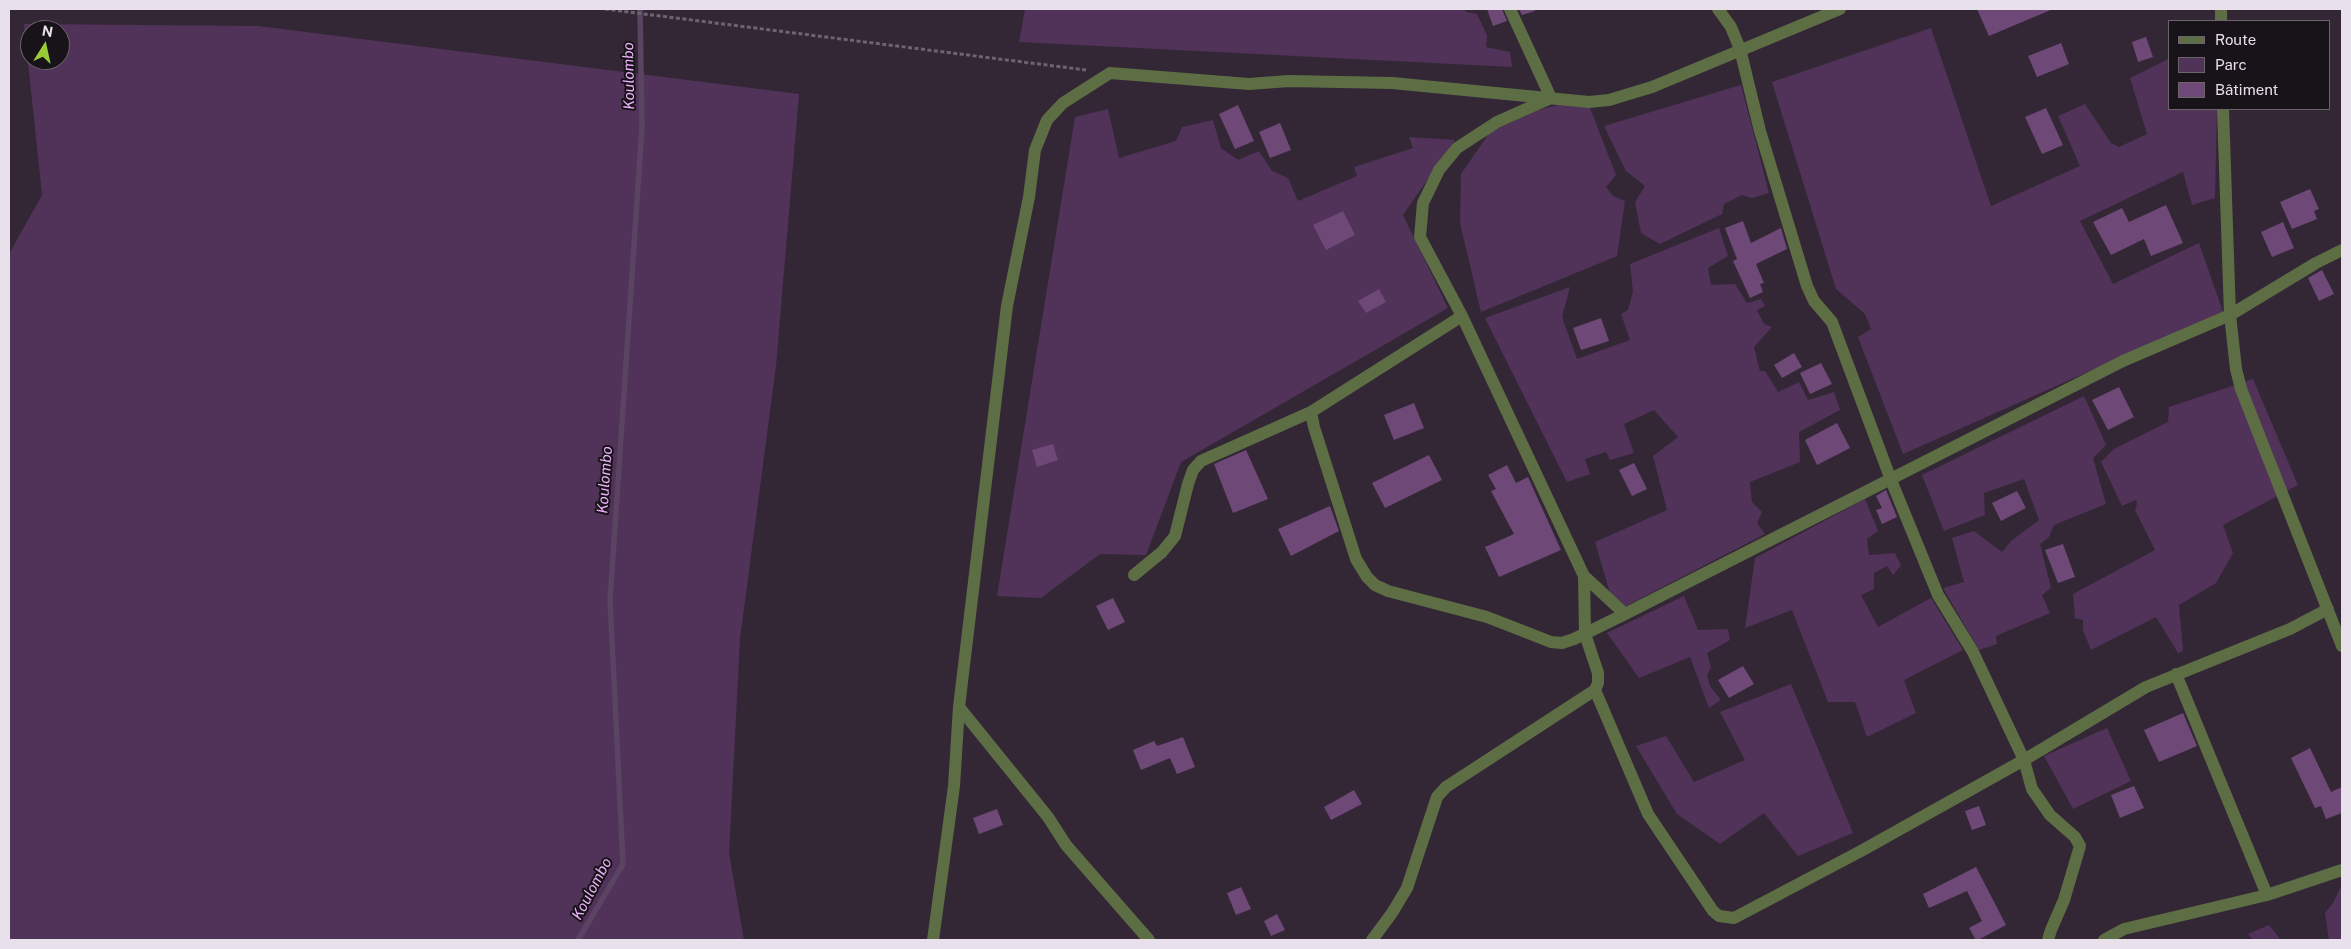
<!DOCTYPE html>
<meta charset="utf-8">
<style>
body{margin:0}
#map{position:relative;width:2351px;height:949px;overflow:hidden;background:#332736;font-family:"Public Sans",sans-serif}
canvas{display:block}
.frame{position:absolute;inset:0;border:10px solid #e8e0ea;pointer-events:none}
.legend{position:absolute;left:2168px;top:20px;width:162px;height:90px;box-sizing:border-box;background:#181219;border:1px solid #6b646d;margin:0;padding:6px 9px;list-style:none;font-size:15px;color:#e8e0ea}
.legend li{display:flex;align-items:center;gap:10px;height:25px}
.legend b{width:25px;border:1px solid #6b646d}
.north{position:absolute;left:20px;top:20px;width:50px;height:50px;box-sizing:border-box;background:#181219;border:1px solid #6b646d;border-radius:50%;rotate:10deg;font-size:14px;font-weight:700;line-height:20px;text-align:center;color:#e8e0ea}
.north::after{content:'';display:block;margin:auto;width:18px;height:22px;background:#98cb36;clip-path:polygon(50% 0,100% 100%,50% 72%,0 100%)}
</style>
<div id="map">
<canvas width="2351" height="949"></canvas>
<div class="frame"></div>
<ul class="legend">
<li><b style="height:6px;background:#5d6e44"></b>Route</li>
<li><b style="height:14px;background:#513259"></b>Parc</li>
<li><b style="height:14px;background:#6e4877"></b>Bâtiment</li>
</ul>
<div class="north">N</div>
</div>
<script>
const ctx = document.querySelector('canvas').getContext('2d');
ctx.lineJoin = 'round';
function paint(path, color) {
  ctx.fillStyle = color;
  ctx.fill(path, 'evenodd');
}
function shape(rows) {
  const path = new Path2D();
  for (const r of rows) {
    path.moveTo(r[0], r[1]);
    for (let i = 2; i < r.length; i += 2) path.lineTo(r[i], r[i + 1]);
  }
  return path;
}
function trace(path, color, width, dash) {
  ctx.strokeStyle = color;
  ctx.lineWidth = width;
  ctx.lineCap = dash ? 'butt' : 'round';
  ctx.setLineDash(dash || []);
  ctx.stroke(path);
}
function label(font, color, halo, rows, align = 'center') {
  ctx.font = font + ' "Public Sans",sans-serif';
  ctx.lineWidth = 4;
  ctx.setLineDash([]);
  ctx.textBaseline = 'middle';
  ctx.strokeStyle = halo;
  ctx.fillStyle = color;
  for (const [text, x, y, turn = 0] of rows) {
    ctx.save();
    ctx.translate(x, y);
    ctx.rotate((+turn || 0) * Math.PI / 180);
    ctx.textAlign = isNaN(turn) ? turn : align;
    if (halo) ctx.strokeText(text, 0, 0);
    ctx.fillText(text, 0, 0);
    ctx.restore();
  }
}
paint(shape([
 [1025,9,1465,9,1466,12,1477,14,1487,35,1486,47,1510,52,1512,67,1019,42],
 [24,24,258,26,799,94,776,366,740,639,729,853,744,940,9,940,9,254,42,195],
 [30,30,60,30,60,60,30,60],
 [1931,28,1991,206,2080,166,2058,116,2085,104,2111,143,2119,147,2147,134,2130,78,2170,58,2170,109,2217,109,2215,198,2192,205,2183,172,2080,221,2113,284,2199,243,2223,312,1903,454,1858,337,1871,329,1865,314,1836,289,1772,82],
 [1741,85,1769,193,1752,198,1742,195,1724,204,1722,214,1660,244,1641,233,1635,202,1645,186,1626,171,1604,126],
 [1558,105,1590,108,1616,175,1606,187,1613,196,1625,201,1617,256,1481,312,1460,223,1461,174,1490,132,1539,110],
 [1108,109,1119,158,1176,141,1182,127,1213,120,1221,148,1238,160,1259,151,1272,171,1288,178,1298,201,1357,176,1354,167,1413,148,1409,137,1455,140,1403,215,1448,308,1181,462,1146,555,1100,554,1041,598,997,596,1075,117],
 [1719,228,1728,256,1708,268,1711,285,1735,284,1747,303,1761,299,1765,306,1757,310,1764,324,1772,327,1754,347,1760,371,1765,371,1778,392,1799,382,1808,400,1834,392,1840,410,1799,432,1800,462,1750,482,1752,502,1762,512,1757,523,1765,534,1626,606,1610,593,1595,542,1667,510,1653,456,1678,437,1654,410,1624,424,1634,453,1610,460,1606,452,1585,459,1590,474,1567,482,1485,318,1570,287,1562,317,1577,359,1630,340,1621,314,1628,310,1633,292,1630,264],
 [2253,379,2298,485,2223,525,2233,553,2216,583,2179,605,2183,651,2178,653,2156,617,2091,650,2083,630,2083,620,2075,618,2073,594,2155,550,2135,510,2137,504,2136,500,2122,506,2101,462,2114,449,2168,422,2169,407],
 [2084,396,2106,445,2093,458,2106,504,2054,525,2049,537,2040,544,2051,588,2042,595,2050,613,1996,636,1997,644,1979,650,1943,588,1964,582,1952,538,1974,531,2002,552,2011,541,2039,520,2024,479,1984,493,1985,515,1944,531,1922,475],
 [1865,499,1878,531,1867,539,1869,555,1895,553,1901,565,1893,575,1887,566,1874,573,1874,589,1861,595,1878,627,1931,598,1963,650,1904,680,1916,713,1867,737,1855,702,1828,702,1792,610,1745,628,1755,558],
 [1684,596,1698,630,1728,629,1730,640,1707,653,1711,667,1707,675,1710,686,1721,700,1709,708,1690,657,1639,678,1607,633],
 [1791,684,1853,833,1798,856,1764,813,1720,844,1677,814,1636,746,1666,736,1694,782,1745,760,1720,712],
 [2107,728,2131,781,2073,809,2044,756],
 [2342,884,2342,940,2329,940,2325,913,2333,903],
 [2269,925,2281,940,2253,940,2248,934]
]), '#513259');
trace(shape([
 [578,940,623,864,610,600,642,127,640,9]
]), '#5b4362', 5.5);
paint(shape([
 [1487,9,1502,9,1507,21,1493,26],
 [1519,9,1534,9,1535,11,1522,15],
 [1977,9,2053,9,1989,36],
 [2146,37,2153,57,2138,62,2132,42],
 [2061,43,2069,64,2037,77,2028,56],
 [1238,105,1254,141,1235,149,1219,114],
 [2046,108,2063,145,2042,154,2025,117],
 [1280,123,1291,150,1270,158,1259,132],
 [2310,189,2319,209,2314,211,2317,219,2292,229,2280,202],
 [2166,205,2183,243,2151,256,2144,239,2111,255,2093,222,2122,208,2129,222],
 [1343,211,1355,235,1326,250,1313,225],
 [1743,221,1751,243,1781,228,1787,249,1756,264,1764,283,1760,284,1763,292,1750,298,1733,261,1737,259,1725,228],
 [2283,222,2294,248,2272,257,2261,232],
 [2322,270,2334,294,2319,301,2308,278],
 [1379,289,1386,302,1366,313,1358,301],
 [1601,318,1609,341,1581,350,1573,328],
 [1794,353,1802,367,1782,378,1774,365],
 [1821,363,1832,384,1810,394,1800,373],
 [2119,387,2134,417,2108,430,2092,400],
 [1414,403,1424,428,1394,440,1384,415],
 [1837,423,1850,448,1817,465,1805,440],
 [1053,444,1058,460,1037,467,1032,450],
 [1246,450,1268,499,1233,513,1214,464],
 [1429,455,1442,480,1385,508,1372,483],
 [1634,463,1647,489,1632,496,1619,470],
 [1507,465,1516,483,1528,477,1561,550,1499,577,1485,547,1514,534,1491,491,1496,489,1488,475],
 [1886,490,1897,517,1882,524,1876,510,1882,508,1876,496],
 [2017,491,2026,508,2001,521,1992,503],
 [1330,506,1339,531,1291,556,1278,529],
 [2063,544,2075,577,2058,583,2045,550],
 [1113,598,1125,622,1108,630,1096,606],
 [1743,666,1754,684,1729,698,1718,680],
 [2183,713,2197,746,2159,762,2144,730],
 [1183,737,1195,767,1177,774,1170,758,1141,770,1133,750,1154,741,1157,746],
 [2310,748,2331,792,2342,787,2342,813,2326,819,2321,806,2315,808,2291,758],
 [2134,786,2144,808,2120,818,2111,795],
 [1354,790,1362,804,1331,820,1324,807],
 [1979,806,1986,825,1972,830,1965,811],
 [997,809,1003,825,979,834,973,818],
 [1976,867,2006,925,1978,940,1976,940,1969,928,1982,921,1967,891,1929,908,1923,894],
 [1241,887,1251,909,1236,915,1227,893],
 [1277,914,1285,930,1271,936,1264,921]
]), '#6e4877');
trace(shape([
 [605,9,1086,70]
]), '#6e6370', 3, [4, 2.5]);
trace(shape([
 [1718,9,1731,27,1740,49,1760,131,1807,286,1814,301,1832,322,1891,480,1938,595,1973,652,2024,760,2032,789,2050,815,2075,837,2080,846,2064,900,2051,930,2048,940],
 [2221,9,2221,21],
 [2223,109,2230,315,2236,369,2241,389,2342,646],
 [1462,316,1311,412,1314,427,1356,559,1367,577,1375,585,1388,591,1487,617,1551,642,1562,643,1574,639,1625,614,2123,361,2230,315,2316,263,2342,250],
 [1134,575,1162,552,1175,536,1188,484,1193,470,1201,461,1311,412],
 [1584,576,1625,614],
 [2176,674,2267,895],
 [1595,690,1648,814,1713,911,1719,916,1734,918,1861,851,2024,760,2146,687,2290,629,2328,609],
 [959,707,1048,817,1066,845,1149,940],
 [933,940,954,786,959,707,1007,306,1029,197,1035,150,1047,120,1063,103,1110,73,1249,84,1289,81,1392,83,1589,102,1609,100,1652,87,1840,9],
 [1372,940,1392,913,1407,888,1437,797,1446,787,1595,690,1598,683,1598,673,1585,634,1584,576,1462,316,1420,237,1423,203,1439,170,1457,148,1497,122,1551,98,1510,9],
 [2104,940,2124,929,2267,895,2342,870]
]), '#5d6e44', 12);
label('italic 15px', '#ecb2fa', '#181219', [
 ["Koulombo",629,76,-91],
 ["Koulombo",605,480,-86],
 ["Koulombo",592,889,-62]
]);
</script>
